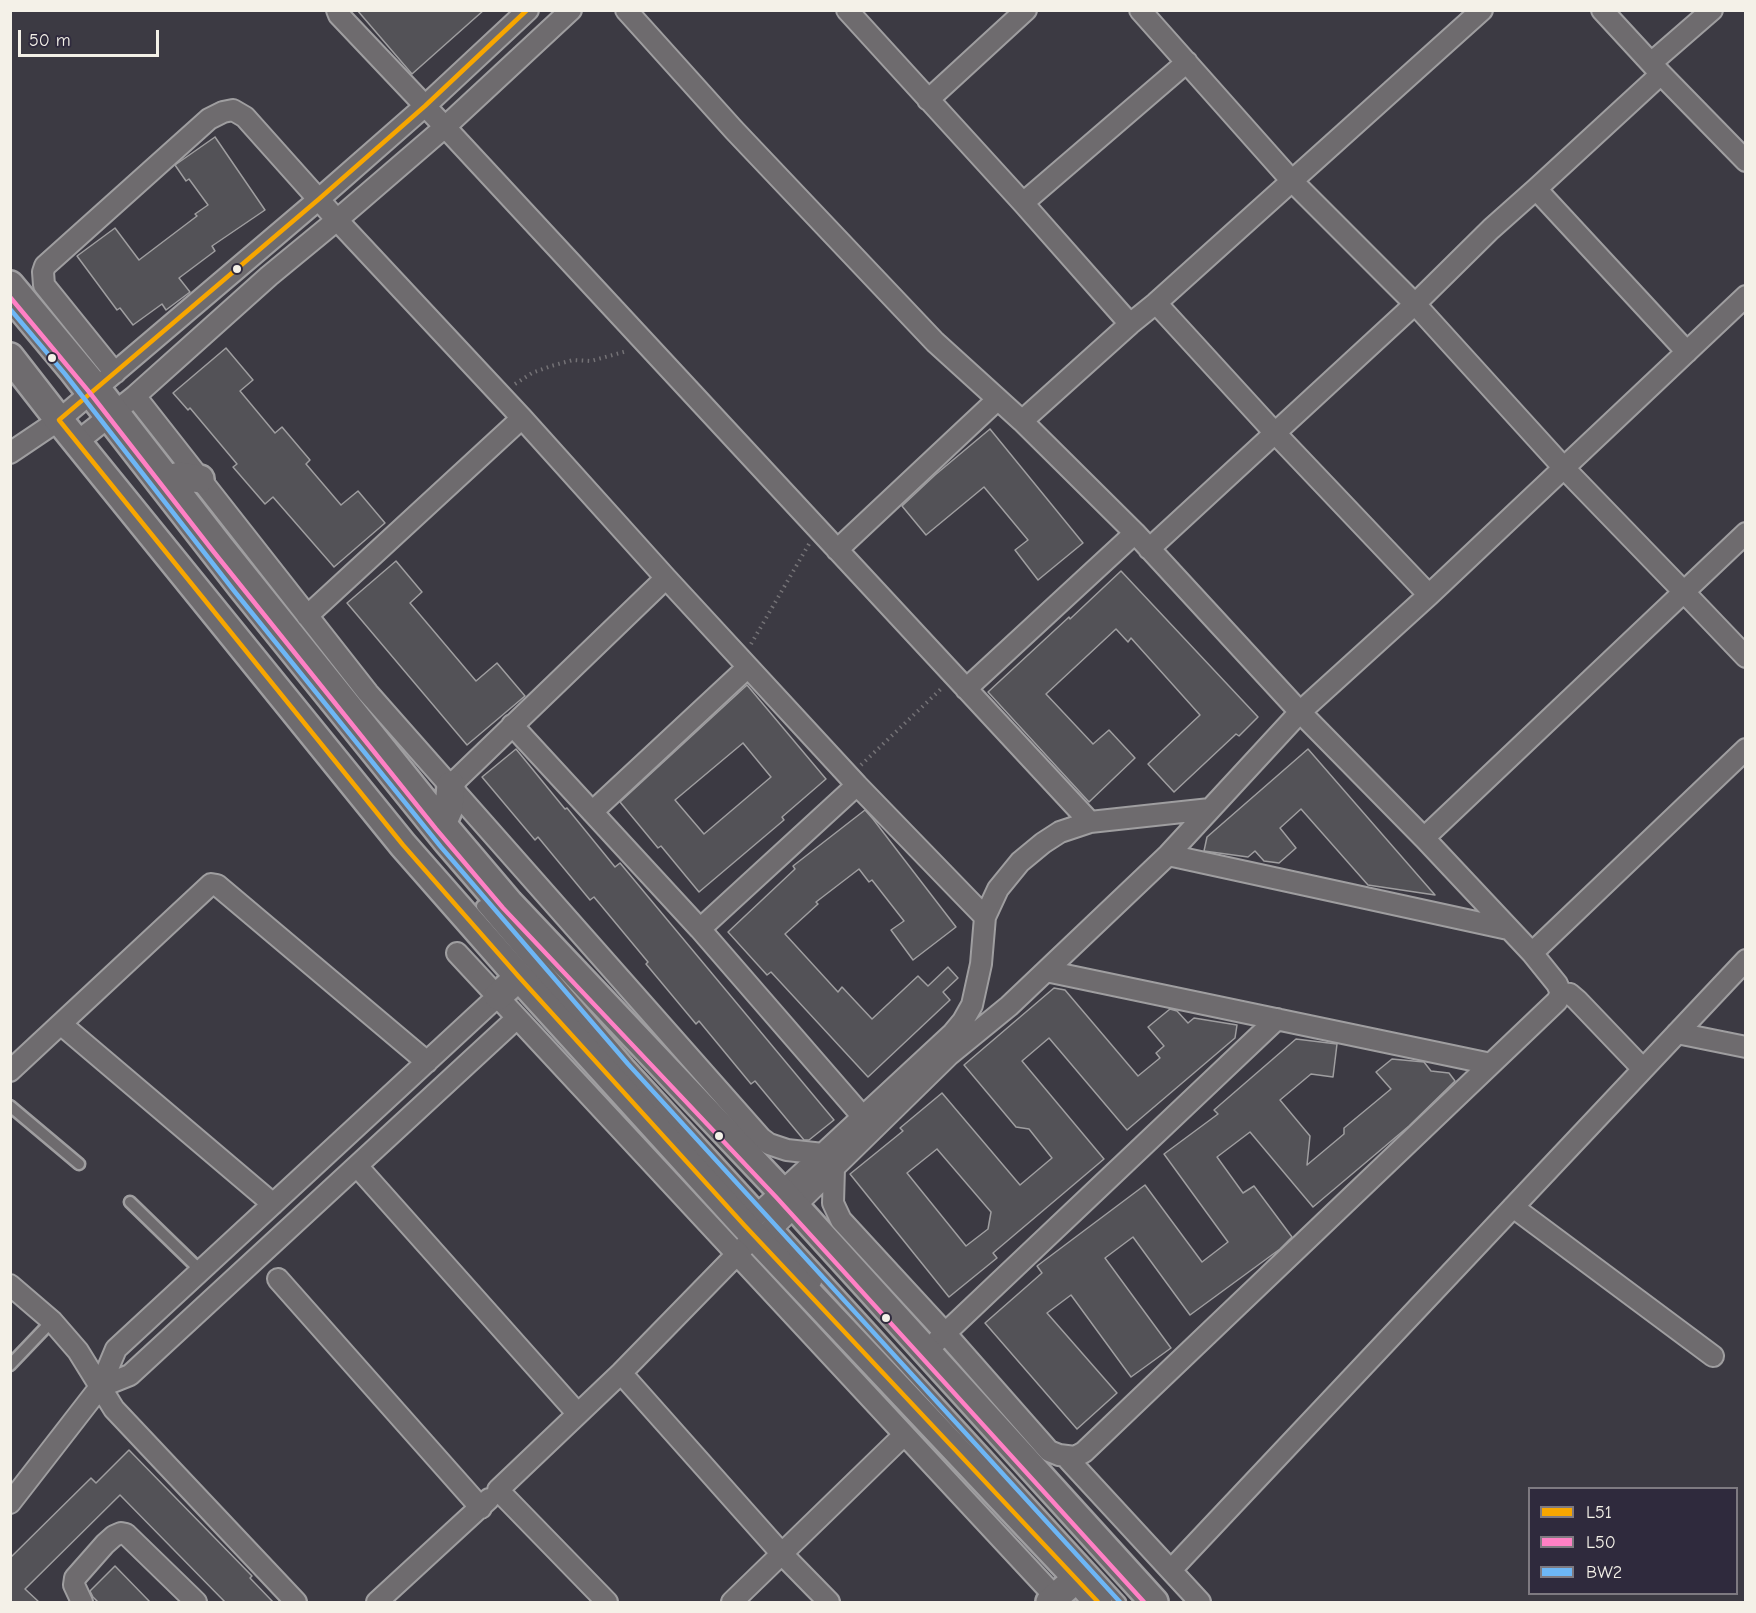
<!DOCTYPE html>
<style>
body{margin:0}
#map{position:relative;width:1756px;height:1613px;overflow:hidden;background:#3c3a43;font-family:"Comic Neue",sans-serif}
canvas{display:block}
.frame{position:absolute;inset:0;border:12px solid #f4f1e8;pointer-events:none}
.legend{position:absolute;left:1528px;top:1487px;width:210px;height:108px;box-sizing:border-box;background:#2f2a3d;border:2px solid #7e7a81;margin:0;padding:8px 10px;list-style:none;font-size:18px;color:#f4f1e8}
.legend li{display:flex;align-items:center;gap:12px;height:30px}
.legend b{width:30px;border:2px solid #7e7a81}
.scale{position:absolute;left:18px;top:30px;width:141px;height:27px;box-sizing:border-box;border:3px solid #f4f1e8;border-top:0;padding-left:8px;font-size:18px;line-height:21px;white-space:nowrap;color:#f4f1e8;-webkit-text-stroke:4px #2f2a3d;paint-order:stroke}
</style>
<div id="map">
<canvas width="1756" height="1613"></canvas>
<div class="frame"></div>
<ul class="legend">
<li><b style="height:8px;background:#f7a600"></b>L51</li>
<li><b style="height:8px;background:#ff80c5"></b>L50</li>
<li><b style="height:8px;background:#6db6f5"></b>BW2</li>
</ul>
<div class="scale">50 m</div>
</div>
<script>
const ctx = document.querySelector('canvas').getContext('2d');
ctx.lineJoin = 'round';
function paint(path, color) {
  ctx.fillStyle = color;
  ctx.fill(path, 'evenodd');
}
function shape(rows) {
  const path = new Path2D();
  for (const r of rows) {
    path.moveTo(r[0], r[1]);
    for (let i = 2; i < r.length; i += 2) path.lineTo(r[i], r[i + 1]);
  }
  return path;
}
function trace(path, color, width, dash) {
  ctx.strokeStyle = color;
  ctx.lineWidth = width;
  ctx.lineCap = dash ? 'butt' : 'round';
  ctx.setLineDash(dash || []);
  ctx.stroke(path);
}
const building = shape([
 [357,10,484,10,412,74,357,10],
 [215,137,265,210,212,246,215,251,179,278,190,292,166,310,162,304,133,325,120,308,117,310,77,256,115,228,139,260,197,216,195,214,208,205,189,179,186,181,175,165,215,137],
 [226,348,253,380,240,391,275,433,282,427,310,460,306,464,341,505,358,491,385,523,334,567,273,497,265,504,233,467,237,464,190,408,188,410,173,393,226,348],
 [990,429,1083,543,1038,580,1015,550,1028,540,984,487,926,535,902,506,935,475,990,429],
 [396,561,422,592,410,603,476,681,497,663,525,696,467,745,347,603,396,561],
 [1121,571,1258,717,1239,736,1236,734,1174,792,1148,764,1200,715,1131,638,1128,642,1116,629,1046,694,1093,744,1109,730,1135,758,1089,802,988,692,1069,617,1070,619,1121,571],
 [747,685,826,779,782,817,784,820,699,892,661,846,658,848,620,802,747,685],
 [743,743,771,777,704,834,675,800,743,743],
 [516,749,565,809,567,808,615,867,620,863,834,1120,809,1140,804,1140,755,1081,751,1084,699,1021,696,1024,646,964,648,962,594,897,590,900,538,837,535,840,482,777,516,749],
 [1308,749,1435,895,1368,885,1301,809,1280,828,1296,848,1279,863,1264,861,1255,851,1248,857,1204,851,1207,837,1308,749],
 [865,810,873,819,956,927,913,960,891,930,904,921,872,880,869,882,859,869,816,902,818,904,785,934,838,992,842,987,872,1019,918,976,928,986,948,967,958,978,943,992,950,1000,868,1077,771,972,767,975,728,932,795,869,793,866,865,810],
 [1054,988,1065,990,1138,1076,1160,1058,1156,1053,1164,1046,1148,1027,1170,1009,1177,1011,1188,1023,1194,1018,1237,1025,1235,1038,1127,1130,1049,1038,1022,1061,1104,1159,993,1253,997,1258,949,1297,850,1174,903,1131,900,1128,942,1093,1020,1185,1052,1158,1029,1129,1016,1127,964,1065,1054,988],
 [937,1149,991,1212,988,1229,966,1246,907,1173,937,1149],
 [1296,1039,1337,1044,1333,1077,1311,1074,1280,1100,1310,1136,1307,1165,1344,1134,1344,1128,1391,1089,1376,1072,1392,1059,1424,1062,1431,1071,1449,1073,1455,1081,1409,1126,1313,1207,1250,1132,1217,1157,1243,1193,1254,1186,1292,1237,1280,1249,1190,1315,1133,1237,1105,1258,1171,1348,1131,1377,1071,1295,1047,1313,1117,1393,1077,1429,985,1323,1042,1273,1037,1266,1145,1185,1202,1262,1228,1242,1164,1154,1218,1114,1214,1110,1296,1039],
 [129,1450,252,1576,250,1578,273,1602,225,1602,120,1495,25,1589,39,1602,10,1602,10,1558,91,1478,96,1483,129,1450],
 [115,1566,150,1602,98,1602,93,1597,90,1591,115,1566]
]);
paint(building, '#535257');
trace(building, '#9f9ea0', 1.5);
const lane = shape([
 [10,308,65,374,235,592,441,847,628,1064,1120,1602],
 [482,906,623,1071,757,1218],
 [10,1106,79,1164],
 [130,1202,201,1271],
 [768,1229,816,1282],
 [10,1365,52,1321]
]);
const street = shape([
 [337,10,339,15,445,127,1090,822],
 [626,10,734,130,935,342,1022,421,1135,533,1300,712,1424,838,1532,953,1557,984,1561,993],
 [847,10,1023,203,1130,324],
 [1140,10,1292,181,1415,304,1563,467,1683,591,1746,657],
 [1602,10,1661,74,1746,161],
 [1651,63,1712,10],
 [928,100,1026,10],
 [1536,189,1687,352],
 [1023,203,1187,62],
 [1156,303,1275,433,1429,595],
 [115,373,44,285,43,272,45,266,209,119,223,112,233,110,245,117,337,220,522,418,666,578,857,785,985,917],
 [135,396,368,693,761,1138,769,1144,787,1150,823,1154],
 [1022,421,1130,324,1156,303,1482,10],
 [77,442,135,396,269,276,337,220,445,127,571,10],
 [10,453,59,420,319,199,425,106,528,10],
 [1149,549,1415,304,1491,229,1536,189,1661,74],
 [837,550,998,399],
 [307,616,522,418],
 [966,689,1135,533],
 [512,725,700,929,863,1117],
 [451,785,666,578],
 [592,812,748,667],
 [1424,838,1746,533],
 [1168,855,1508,929],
 [700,929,857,785],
 [457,953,1060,1602],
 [1532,953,1746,749],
 [1046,971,1491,1064],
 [1561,993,1570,994,1577,1000,1643,1069],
 [62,1025,273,1204],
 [1677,1033,1746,1047],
 [10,1071,211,884,217,885,427,1062],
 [357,1166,578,1414],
 [834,1168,833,1203,841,1220,946,1334,1049,1451,1059,1455,1075,1457,1084,1452,1557,1001,1561,993],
 [1513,1207,1713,1356],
 [745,1226,953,1033,963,1021,972,1005,981,964,985,917,998,889,1020,862,1043,843,1060,832,1090,822,1210,809],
 [759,1241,949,1055,1009,1006,1168,855,1300,712,1429,595,1746,296],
 [278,1279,481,1508],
 [10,1285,52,1321,78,1351,114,1409,296,1602],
 [937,1341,1277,1019],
 [621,1373,782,1554,829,1602],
 [100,1387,130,1375,517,1018],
 [1066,1457,1200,1602],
 [10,1503,100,1387,116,1349,498,996],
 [1171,1570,1746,960],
 [82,1602,74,1585,75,1578,105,1544,114,1536,121,1533,126,1534,196,1602],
 [377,1602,489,1499],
 [607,1602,498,1490,621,1373,746,1245],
 [732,1602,904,1435]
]);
const secondary = shape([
 [10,285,96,388,219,546,442,824,509,903,782,1192,1154,1602],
 [10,357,59,420,403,845,519,977,745,1226,1077,1578,1098,1602],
 [167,480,180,476,200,479],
 [442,824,449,808,451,785],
 [498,996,519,977],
 [1050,1602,1077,1578]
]);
trace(lane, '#9f9ea0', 15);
trace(street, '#9f9ea0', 24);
trace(secondary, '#9f9ea0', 32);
trace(shape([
 [515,384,532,373,551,366,573,360,591,361,627,351],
 [751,644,809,544],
 [861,765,942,688]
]), '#747276', 4, [1.5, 4.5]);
trace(lane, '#6e6b6e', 10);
trace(street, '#6e6b6e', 20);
trace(secondary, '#6e6b6e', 27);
trace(shape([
 [527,10,425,106,319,199,59,420,403,845,519,977,745,1226,1098,1602]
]), '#f7a600', 4.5);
trace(shape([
 [10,297,90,393,213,551,436,829,503,908,776,1197,1144,1602]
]), '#ff80c5', 4.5);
trace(shape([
 [10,309,65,374,235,592,441,847,628,1064,1120,1602]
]), '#6db6f5', 4.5);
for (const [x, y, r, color] of [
 [237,269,5,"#f4f1e8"],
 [52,358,5,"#f4f1e8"],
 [719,1136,5,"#f4f1e8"],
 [886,1318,5,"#f4f1e8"]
]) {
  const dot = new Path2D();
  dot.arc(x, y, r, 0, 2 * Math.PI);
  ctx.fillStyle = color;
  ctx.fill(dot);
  trace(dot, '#2f2a3d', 2);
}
</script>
